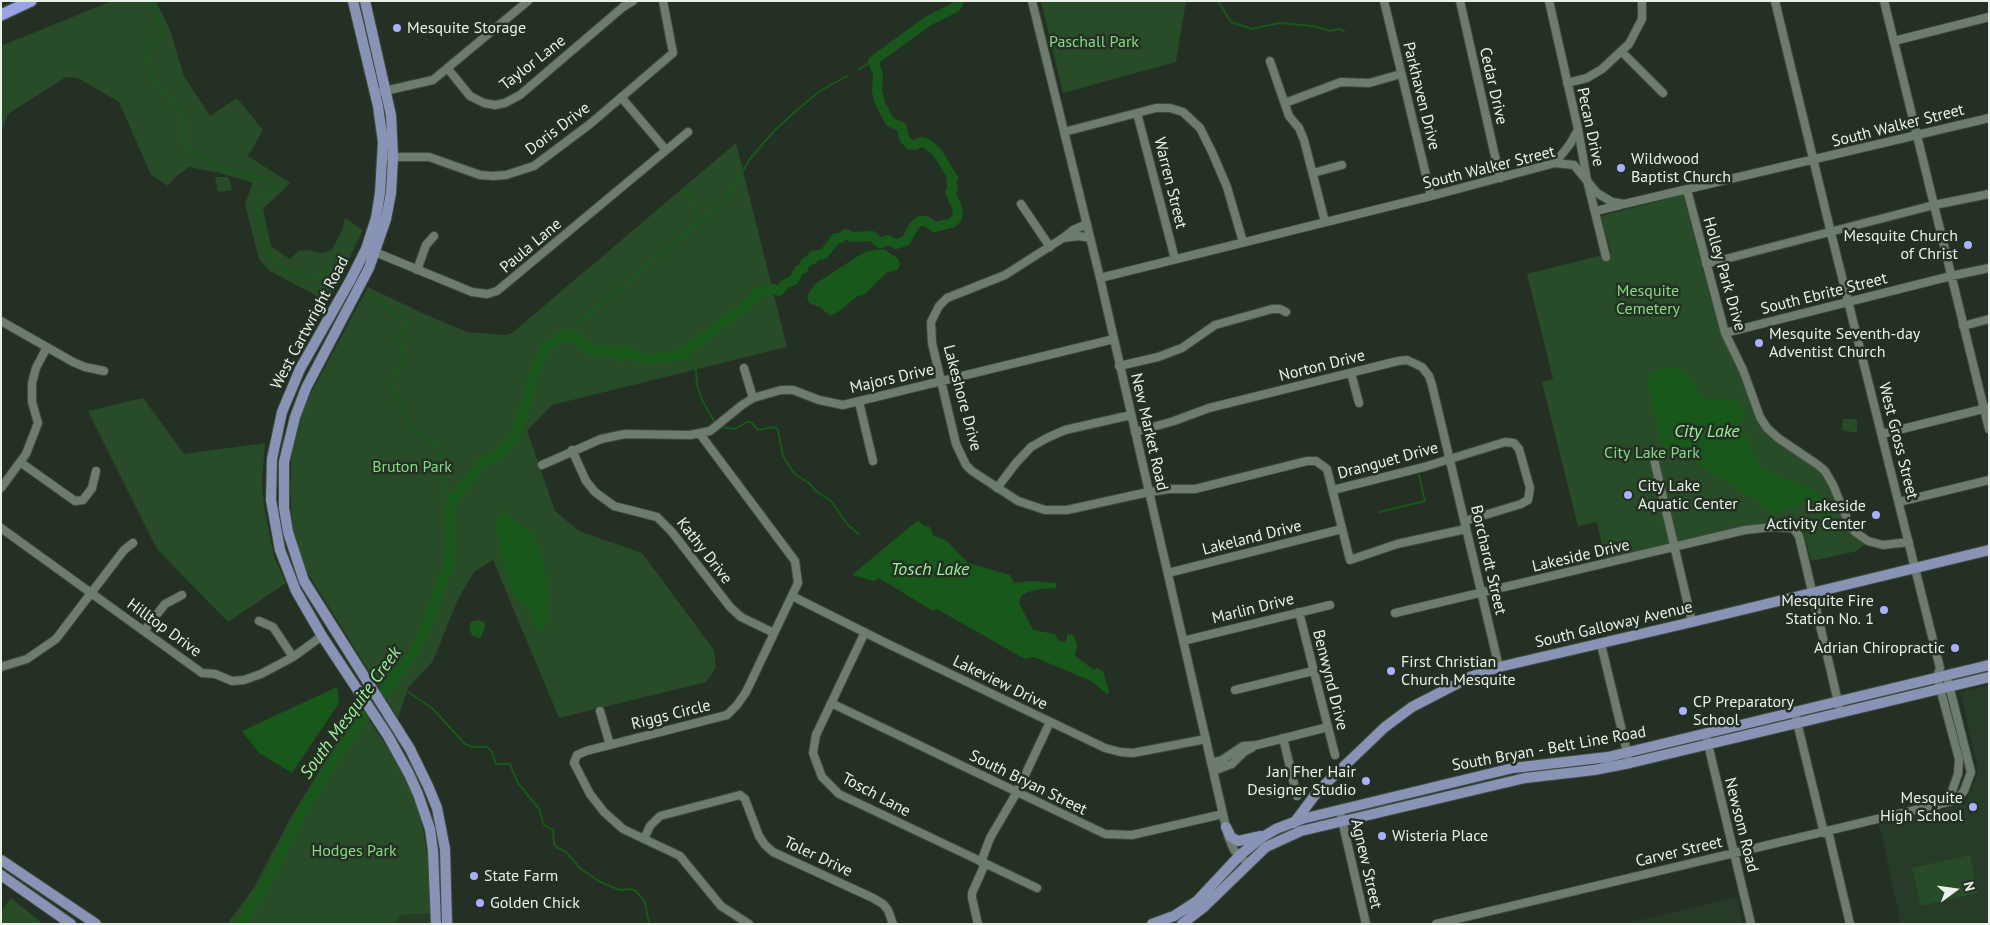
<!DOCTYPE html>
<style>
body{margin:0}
#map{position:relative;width:1990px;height:925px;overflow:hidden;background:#243023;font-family:"PT Sans",sans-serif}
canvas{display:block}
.frame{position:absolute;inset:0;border:2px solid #e8f1e8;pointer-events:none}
.north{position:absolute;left:1930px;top:865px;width:50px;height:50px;-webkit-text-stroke:4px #243023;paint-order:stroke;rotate:76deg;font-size:14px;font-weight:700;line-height:20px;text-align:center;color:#e8f1e8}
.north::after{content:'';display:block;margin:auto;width:18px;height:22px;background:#e8f1e8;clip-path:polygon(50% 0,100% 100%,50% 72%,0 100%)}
</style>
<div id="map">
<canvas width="1990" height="925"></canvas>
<div class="frame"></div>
<div class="north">N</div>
</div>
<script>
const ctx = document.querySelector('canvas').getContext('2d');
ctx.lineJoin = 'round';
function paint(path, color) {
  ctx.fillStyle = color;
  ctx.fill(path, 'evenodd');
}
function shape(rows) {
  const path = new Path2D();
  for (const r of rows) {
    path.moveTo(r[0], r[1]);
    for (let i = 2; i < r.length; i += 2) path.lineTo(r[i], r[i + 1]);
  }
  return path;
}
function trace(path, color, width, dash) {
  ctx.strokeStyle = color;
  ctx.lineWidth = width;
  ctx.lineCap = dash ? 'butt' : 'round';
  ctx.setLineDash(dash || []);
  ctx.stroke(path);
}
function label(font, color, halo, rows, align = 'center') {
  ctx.font = font + ' "PT Sans",sans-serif';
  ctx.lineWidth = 5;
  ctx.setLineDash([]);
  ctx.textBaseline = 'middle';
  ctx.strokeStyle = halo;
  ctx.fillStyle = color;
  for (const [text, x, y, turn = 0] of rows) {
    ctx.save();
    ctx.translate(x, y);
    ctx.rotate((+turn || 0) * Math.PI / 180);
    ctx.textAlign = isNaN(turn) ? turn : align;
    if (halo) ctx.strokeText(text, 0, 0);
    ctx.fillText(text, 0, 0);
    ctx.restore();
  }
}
paint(shape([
 [1989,685,1989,924,1901,924,1879,824,1965,804,1977,776,1977,765,1960,692],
 [1737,897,1743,924,1624,924],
 [432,913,432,924,394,924,402,915]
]), '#283a28');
paint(shape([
 [112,1,156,1,170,30,184,76,210,116,237,98,263,130,248,156,290,183,263,209,271,246,290,259,299,251,308,250,322,253,331,251,342,231,345,218,363,230,331,297,326,301,270,271,259,259,245,204,253,183,220,173,189,167,174,178,168,186,151,175,119,102,78,78,66,77,8,114,1,133,1,46],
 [1041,1,1186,1,1176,62,1063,93],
 [736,143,787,347,552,405,527,431,555,511,579,531,642,553,714,650,716,668,706,682,559,718,493,560,474,572,458,599,433,661,408,688,398,718,304,567,292,523,290,490,292,448,305,404,368,287,422,313,467,332,506,335,512,333],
 [215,177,229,177,232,190,218,192],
 [1683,195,1721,336,1736,362,1759,421,1820,470,1830,484,1845,523,1851,533,1865,544,1857,551,1811,561,1802,526,1761,523,1605,559,1597,522,1578,526,1542,382,1553,379,1527,274,1611,253,1601,216],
 [143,398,184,454,265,443,262,481,264,506,274,557,286,583,228,622,157,549,88,411],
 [1843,419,1857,419,1857,433,1842,430],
 [359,706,389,749,414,795,423,829,430,873,432,913,402,915,394,924,227,924,253,889,291,817],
 [1970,855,1978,893,1921,906,1912,868],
 [11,898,43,924,1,924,1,911]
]), '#284c27');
paint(shape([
 [883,249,898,258,900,265,897,270,886,273,865,294,856,297,841,310,830,316,820,307,809,303,807,296,815,284,858,256,868,251],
 [1679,367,1694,382,1702,399,1737,400,1746,415,1739,422,1761,468,1817,492,1838,521,1834,534,1824,532,1819,512,1807,502,1774,514,1754,499,1693,461,1663,449,1647,383,1652,371],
 [505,510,508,516,532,533,540,551,546,574,548,597,547,618,544,631,538,630,530,611,513,594,503,566,497,532,497,518,500,512],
 [918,520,923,525,930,527,933,535,947,541,968,563,1010,575,1014,583,1031,581,1057,583,1056,588,1041,589,1028,592,1021,596,1019,603,1033,630,1055,634,1059,641,1064,642,1067,639,1067,634,1074,635,1077,645,1075,656,1094,670,1097,668,1103,671,1109,691,1108,695,1091,681,1034,657,1025,659,937,609,933,611,879,578,874,581,852,575],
 [478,620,486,623,481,638,479,638,473,636,469,630,471,622],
 [337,687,339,703,292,773,259,753,242,731]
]), '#18581b');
trace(shape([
 [152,1,155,4,162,36,152,45,146,56,146,62,158,84,182,114,184,122,184,143,189,152,232,172,268,179,275,183,276,189,260,197,257,207,267,252,284,270,311,276,332,278,340,281],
 [1218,1,1231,22,1252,29,1279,23,1313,26,1330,31,1339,29,1344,31],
 [859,69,873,61],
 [686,190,694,203,696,225],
 [369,296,405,319,407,327,399,338,405,360,403,366,395,373,393,386,410,427,419,434,437,442,440,450,444,481,451,503],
 [576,326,728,198,749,160,774,131,797,110,820,91,847,76],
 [569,335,572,332],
 [687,350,696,371,697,385,702,400,714,421],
 [721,427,735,429,747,422,751,422,758,430,774,427,778,430,783,456,791,469,796,475,809,483,816,491,831,501,848,525,859,534],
 [1379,512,1425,501,1419,475],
 [390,683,396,686],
 [408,692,432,708,465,744,473,747,487,747,492,752,496,764,510,764,518,783,539,809,544,825,553,830,554,843,556,847,566,852,581,869,600,882,620,890,631,889,636,891,645,902,649,924]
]), '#18581b', 2);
trace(shape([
 [241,924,260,894,307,804,343,746,386,690,395,676,413,655,434,607,438,590,445,577,449,565,451,503,482,463,499,454,513,439,527,402,532,379,546,346,558,339,569,335,575,337,591,350,612,351,621,357,624,351,629,352,636,357,642,357,648,360,681,355,752,301,757,293,774,289,779,291,785,284,794,280,799,270,803,269,805,263,813,259,813,256,824,254,836,238,841,238,846,234,852,237,872,236,880,243,888,240,896,244,906,241,914,226,920,221,926,221,935,227,952,223,957,218,958,213,956,205,950,192,953,189,951,181,953,178,937,152,926,143,922,142,915,145,909,144,904,138,902,127,890,122,880,103,877,91,878,74,873,61,928,21,956,7,959,1]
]), '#18581b', 10);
const minor = shape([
 [1032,1,1100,278,1228,836,1234,850,1248,864],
 [1384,1,1431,196],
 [1460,1,1500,178],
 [1549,1,1578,129,1587,180,1606,257],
 [1775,1,1831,233,1940,668,1937,677,1940,688,1959,759,1958,774,1951,794,1938,805],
 [1884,1,1989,429],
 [1894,41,1989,17],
 [1621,51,1663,93],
 [1270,61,1289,116,1299,128,1304,140,1325,222],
 [448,69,470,96,484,103,495,105,505,103,520,95,623,7,633,1],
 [1567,83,1587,78,1602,69,1629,44,1642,19,1642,1],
 [380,92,433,80,528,1],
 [621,97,666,150],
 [1285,103,1341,82,1369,83,1401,74],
 [1137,113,1175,259],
 [1064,132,1156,108,1170,108,1183,112,1200,128,1212,152,1227,187,1243,242],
 [388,157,429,157,480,175,493,176,506,175,534,166,590,124,673,53,663,1],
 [1555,163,1570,144,1578,130],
 [1313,173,1342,165],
 [1687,190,1725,333,1743,370,1760,417,1767,428,1778,438,1818,465,1825,471,1833,485,1850,526,1855,532,1868,541,1883,545,1909,542],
 [1021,204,1050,247],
 [1596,211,1620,205],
 [1087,224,1073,230,1063,238,1005,275,947,298,939,306,931,322,932,343,956,444,966,465,972,471,1018,501,1045,510,1067,510,1144,493,1169,489,1195,489,1307,461,1316,461,1327,469,1350,560,1397,544,1466,529],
 [1063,238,1079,236,1090,238],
 [370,250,472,292,487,294,497,291,688,132],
 [1706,264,1934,205,1989,194],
 [417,270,426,245,434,236],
 [1100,278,1431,196,1555,163,1574,165,1597,193,1612,202,1624,204,1989,118],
 [1,321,73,362,85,367,104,371],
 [1963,326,1989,319],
 [1725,333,1951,276,1989,268],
 [1119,366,1158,357,1182,348,1215,325,1272,309,1280,309,1286,312],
 [744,368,753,398],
 [1351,373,1359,403],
 [859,402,873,461],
 [1135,432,1174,421,1209,408,1398,361,1407,360,1422,367,1429,376,1432,385,1499,667],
 [700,434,795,561,798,583,746,692,737,705,727,715,586,751,577,755,574,763,590,794,604,812,623,829,680,856,721,906,749,924],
 [1882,434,1987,408],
 [572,450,586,481,595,492,614,506,657,517,672,532,730,607,741,617,774,633],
 [1653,455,1692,622],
 [20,462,75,501,83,500,92,488,96,471],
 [542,465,601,439,625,434,690,435,710,431,742,405,753,398,781,390,793,390,819,400,843,405,1114,339],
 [1,488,26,454,38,423,32,402,32,383,36,368,47,347],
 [997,488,1016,463,1031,447,1047,438,1065,430,1131,415],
 [1333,490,1424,467,1505,442,1514,443,1519,449,1530,488,1528,500,1521,504,1465,521],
 [1899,502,1989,480],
 [1,528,202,673,215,674,232,681,244,680,261,674,293,657,322,636],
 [1168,573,1342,529],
 [792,596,884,642,1105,748,1120,752,1133,753,1206,739],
 [1299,612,1335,755],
 [1395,613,1745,530,1773,527,1789,528,1794,529,1799,536,1839,706],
 [259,621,273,627,293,657],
 [144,631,165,604,182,595],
 [865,632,816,735,813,753,822,777,839,794,1037,888],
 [1183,641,1330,605],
 [1601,644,1628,756],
 [1,667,27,659,56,639,124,550,133,543],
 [1235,690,1313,671],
 [831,703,1105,834,1132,835,1223,814],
 [600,711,610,745],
 [1796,718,1824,833],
 [1283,738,1297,796],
 [1707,740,1751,924],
 [1211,763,1222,760,1243,746,1257,745,1328,727],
 [1213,771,1232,764,1244,752,1253,747],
 [1341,816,1366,924],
 [1828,831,1850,924],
 [644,839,650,826,660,816,740,795,745,799,759,836,765,845,773,852,873,898,883,904,888,910,893,924],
 [981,862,990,838,1017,792,1050,722],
 [978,924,972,898,972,893,985,864],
 [1436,924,1957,800,1964,791,1971,772,1948,681]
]);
const major = shape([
 [353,1,378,106,383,142,380,193,376,218,366,249,351,279,300,369,282,412,272,459,271,500,280,550,296,591,322,636,388,736,409,774,418,794,430,829,433,851,436,924],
 [365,1,391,115,393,157,391,193,386,219,369,268,306,388,295,417,284,462,284,508,288,532,304,581,410,749,428,786,437,808,445,849,447,924],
 [1294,823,1318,791,1385,727,1412,707,1470,677,1499,667,1692,622,1989,550],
 [1226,827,1231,837,1238,841,1261,836],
 [1,860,96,924],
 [1,875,71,924],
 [1152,924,1174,916,1197,901,1240,855,1261,838,1276,829,1302,819,1513,768,1608,757,1989,665],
 [1182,924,1204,907,1266,847,1301,831,1525,778,1594,770,1630,763,1989,677]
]);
const highway = shape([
 [1,15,31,1]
]);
trace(minor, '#414c41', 10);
trace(major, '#414c41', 12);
trace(highway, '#414c41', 14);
trace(minor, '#6d7c6c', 8);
trace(major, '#8893b6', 10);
trace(highway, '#9aa3e7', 11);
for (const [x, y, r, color] of [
 [397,28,5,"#a7b1fc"],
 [1621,168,5,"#a7b1fc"],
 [1968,245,5,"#a7b1fc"],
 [1759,343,5,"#a7b1fc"],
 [1628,495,5,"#a7b1fc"],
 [1876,515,5,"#a7b1fc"],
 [1884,610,5,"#a7b1fc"],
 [1955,648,5,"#a7b1fc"],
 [1391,671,5,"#a7b1fc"],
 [1683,711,5,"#a7b1fc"],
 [1366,781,5,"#a7b1fc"],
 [1973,807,5,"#a7b1fc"],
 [1382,836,5,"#a7b1fc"],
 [474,876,5,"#a7b1fc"],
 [480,903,5,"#a7b1fc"]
]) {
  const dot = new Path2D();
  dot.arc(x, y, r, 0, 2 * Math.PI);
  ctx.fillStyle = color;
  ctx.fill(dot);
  trace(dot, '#243023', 2);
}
label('16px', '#e8f1e8', '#243023', [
 ["Mesquite Storage",407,28],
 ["Wildwood",1631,159],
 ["Baptist Church",1631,177],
 ["Mesquite Church",1958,236,"right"],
 ["of Christ",1958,254,"right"],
 ["Mesquite Seventh-day",1769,334],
 ["Adventist Church",1769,352],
 ["City Lake",1638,486],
 ["Aquatic Center",1638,504],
 ["Lakeside",1866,506,"right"],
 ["Activity Center",1866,524,"right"],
 ["Mesquite Fire",1874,601,"right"],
 ["Station No. 1",1874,619,"right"],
 ["Adrian Chiropractic",1945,648,"right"],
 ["First Christian",1401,662],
 ["Church Mesquite",1401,680],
 ["CP Preparatory",1693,702],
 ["School",1693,720],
 ["Jan Fher Hair",1356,772,"right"],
 ["Designer Studio",1356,790,"right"],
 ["Mesquite",1963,798,"right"],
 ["High School",1963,816,"right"],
 ["Wisteria Place",1392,836],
 ["State Farm",484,876],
 ["Golden Chick",490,903]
], 'left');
label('16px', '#85d983', '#243023', [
 ["Paschall Park",1094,42],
 ["Mesquite",1648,291],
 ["Cemetery",1648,309],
 ["City Lake Park",1652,453],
 ["Bruton Park",412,467],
 ["Hodges Park",354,851]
]);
label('16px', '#e8f1e8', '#243023', [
 ["Taylor Lane",533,63,-38],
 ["Cedar Drive",1493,86,77],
 ["Parkhaven Drive",1421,96,76],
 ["South Walker Street",1898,126,-14],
 ["Pecan Drive",1590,127,78],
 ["Doris Drive",558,129,-37],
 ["South Walker Street",1489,168,-14],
 ["Warren Street",1170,183,76],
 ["Paula Lane",531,246,-40],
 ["Holley Park Drive",1724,274,74],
 ["South Ebrite Street",1824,294,-14],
 ["West Cartwright Road",310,323,-62],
 ["Norton Drive",1322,366,-14],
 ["Majors Drive",892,379,-13],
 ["Lakeshore Drive",962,398,75],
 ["New Market Road",1149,432,77],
 ["West Gross Street",1898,441,76],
 ["Dranguet Drive",1388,461,-15],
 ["Lakeland Drive",1252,538,-14],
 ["Kathy Drive",704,551,52],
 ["Lakeside Drive",1581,556,-13],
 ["Borchardt Street",1488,560,77],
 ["Marlin Drive",1253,609,-14],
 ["South Galloway Avenue",1614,625,-13],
 ["Hilltop Drive",164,628,36],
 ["Benwynd Drive",1330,680,76],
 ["Lakeview Drive",1000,683,26],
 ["Riggs Circle",671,715,-14],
 ["South Bryan - Belt Line Road",1549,749,-10],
 ["South Bryan Street",1028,783,26],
 ["Tosch Lane",876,795,28],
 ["Newsom Road",1741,825,76],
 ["Carver Street",1679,852,-13],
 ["Toler Drive",818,857,25],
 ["Agnew Street",1366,864,77]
]);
label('italic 18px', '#9df29b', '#243023', [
 ["City Lake",1707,432],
 ["Tosch Lake",930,570],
 ["South Mesquite Creek",351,713,-54]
]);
</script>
